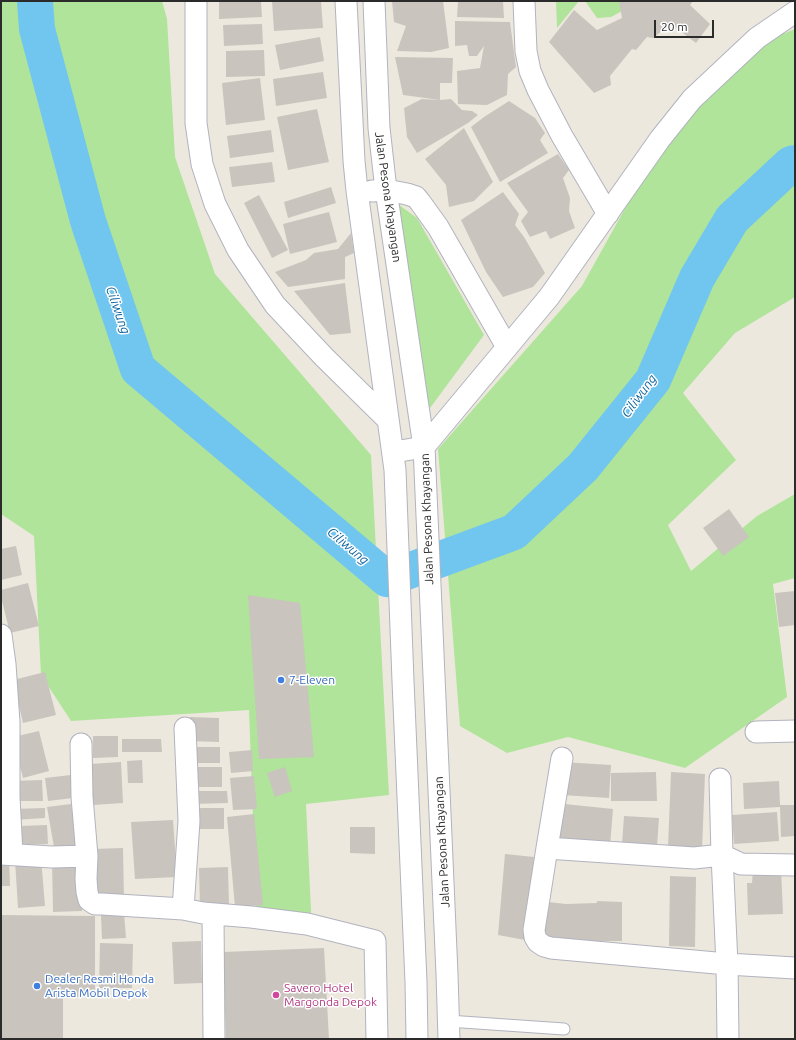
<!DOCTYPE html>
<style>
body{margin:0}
#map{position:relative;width:796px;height:1040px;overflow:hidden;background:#ede8de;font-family:Ubuntu,sans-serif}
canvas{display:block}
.frame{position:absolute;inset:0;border:2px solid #2b2b2b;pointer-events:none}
.scale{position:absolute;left:654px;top:20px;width:60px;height:18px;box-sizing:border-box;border:2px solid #2b2b2b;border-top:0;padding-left:5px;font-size:12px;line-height:14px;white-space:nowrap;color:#2b2b2b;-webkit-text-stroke:3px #fff;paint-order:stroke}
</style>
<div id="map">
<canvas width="796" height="1040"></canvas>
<div class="frame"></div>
<div class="scale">20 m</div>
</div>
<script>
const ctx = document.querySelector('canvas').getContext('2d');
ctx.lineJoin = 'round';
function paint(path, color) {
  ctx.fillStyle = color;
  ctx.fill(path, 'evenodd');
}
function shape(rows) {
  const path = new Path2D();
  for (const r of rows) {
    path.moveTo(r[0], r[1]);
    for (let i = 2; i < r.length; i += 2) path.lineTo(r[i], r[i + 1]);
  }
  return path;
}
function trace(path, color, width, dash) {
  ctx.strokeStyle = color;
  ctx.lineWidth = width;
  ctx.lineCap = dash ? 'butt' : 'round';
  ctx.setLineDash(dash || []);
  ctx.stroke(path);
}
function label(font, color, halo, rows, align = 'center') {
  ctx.font = font + ' Ubuntu,sans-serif';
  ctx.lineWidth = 3;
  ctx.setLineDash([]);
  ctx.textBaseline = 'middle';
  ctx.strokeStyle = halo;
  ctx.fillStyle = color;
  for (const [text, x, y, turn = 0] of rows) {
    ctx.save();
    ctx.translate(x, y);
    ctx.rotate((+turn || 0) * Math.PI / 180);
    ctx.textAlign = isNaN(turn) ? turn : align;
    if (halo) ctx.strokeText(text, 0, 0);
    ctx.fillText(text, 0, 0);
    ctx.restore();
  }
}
paint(shape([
 [1,1,162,1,167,19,175,157,215,274,371,455,389,795,306,804,312,932,257,927,249,710,71,721,41,675,34,536,1,514],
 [556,1,579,1,557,28],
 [585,1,621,1,624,10,611,17,597,18],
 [795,29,795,297,735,333,683,393,736,460,668,525,691,571,757,516,795,494,795,578,773,584,787,697,685,768,568,737,507,753,460,726,438,449,582,286,678,113,758,44],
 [391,199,417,218,484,335,430,408,421,392]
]), '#afe49a');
trace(shape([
 [35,1,37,29,88,221,138,369,387,579,514,532,583,467,653,380,697,278,732,219,791,164,795,163]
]), '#71c6ef', 36);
paint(shape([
 [219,1,261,1,262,17,219,19],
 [272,1,321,1,323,28,274,31],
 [392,1,443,1,449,48,431,52,397,51,406,26,394,22],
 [458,1,503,1,504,18,457,17],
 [620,1,693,1,690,5,710,24,696,43,671,24,653,38,647,37,636,50,632,49,610,76,611,85,594,93,549,42,574,10,597,30,622,18,619,2],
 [455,21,510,22,516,67,508,74,507,95,487,105,458,104,457,71,480,68,484,46,477,56,469,56,467,45,455,46],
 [262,24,263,44,224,46,223,25],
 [320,37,324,61,280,70,275,45],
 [264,50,265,76,226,77,226,51],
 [395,57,453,58,452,83,440,83,440,100,451,99,462,110,472,111,478,115,468,123,417,153,407,137,404,108,422,99,440,100,403,95],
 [323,72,327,98,276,106,273,79],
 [260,78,265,120,226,125,222,83],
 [509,101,535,118,545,133,540,140,548,153,500,182,471,127,484,117],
 [317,109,329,162,288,170,277,117],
 [464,128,493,182,474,201,449,207,446,185,425,159],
 [271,130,274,152,230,158,227,136],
 [558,154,569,170,563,178,570,198,569,211,575,228,550,239,546,231,530,237,521,221,528,212,507,183],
 [272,162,275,182,232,187,229,167],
 [331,187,336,203,288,218,284,202],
 [503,192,519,214,515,225,524,237,545,273,533,287,503,297,486,272,461,220],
 [259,195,288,250,272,258,244,203],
 [329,212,337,242,290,254,283,224],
 [351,233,354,253,345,257,345,279,288,287,275,272,306,260,314,253,338,249],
 [345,283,351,333,330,335,294,291],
 [729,509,749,537,723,556,703,528],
 [16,546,22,575,1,580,1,549],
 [28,583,39,626,10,633,1,597,1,590],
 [795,591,795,625,779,627,775,593],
 [248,595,300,603,314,757,259,759],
 [45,672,56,715,23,723,13,680],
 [190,717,219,718,219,742,189,741],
 [39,731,49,771,23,778,13,737],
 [93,736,118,736,118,757,93,758],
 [122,739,161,739,162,752,122,752],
 [187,747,220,747,220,763,188,763],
 [252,750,253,771,231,773,229,752],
 [142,760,143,783,128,783,127,761],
 [121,762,123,803,93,805,90,764],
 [563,762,611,765,609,798,561,795],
 [189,767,222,767,222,787,189,787],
 [285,767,292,791,275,797,267,773],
 [656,772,657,801,611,801,611,773],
 [671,772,705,774,702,849,668,847],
 [79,774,81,797,48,801,45,778],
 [254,776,257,809,233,810,230,778],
 [42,780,43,801,12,801,11,781],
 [779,781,780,805,795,805,795,836,781,837,780,807,744,809,743,783],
 [191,791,227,791,228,803,191,804],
 [555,803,613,809,610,846,551,840],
 [71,804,78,850,55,853,47,807],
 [45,808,45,818,13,820,12,809],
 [192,808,224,808,224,829,192,829],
 [777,812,779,841,734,844,732,815],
 [254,814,263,905,235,907,227,817],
 [624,816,659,818,657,846,622,844],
 [173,820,177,877,135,879,131,822],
 [47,825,48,844,21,845,20,826],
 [350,827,375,827,375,854,350,853],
 [123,848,124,900,93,901,91,849],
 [505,854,534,857,525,940,498,935],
 [1,858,9,858,10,886,1,886],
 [41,858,45,906,18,908,15,860],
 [81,860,82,911,53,912,52,861],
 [228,867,229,906,200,907,199,868],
 [781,868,783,914,748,915,747,883,752,883,753,869],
 [670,876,696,877,695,947,669,946],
 [539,901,566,904,566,915,566,904,597,903,597,901,622,902,622,941,567,941,538,939],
 [124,913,126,938,102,939,101,915],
 [1,915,95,916,95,997,63,997,63,1039,1,1039],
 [201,941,202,983,174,984,172,942],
 [100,943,133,944,132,988,99,988],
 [324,948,329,1039,226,1039,223,952]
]), '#c9c4bd');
const lane = shape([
 [448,1021,564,1029]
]);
const street = shape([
 [196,1,196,123,202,164,215,204,238,250,275,305,324,357,388,420],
 [346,1,354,161,357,191,395,470,403,681,416,982,417,1039],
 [374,1,379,128,386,190,424,447,447,974,449,1039],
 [524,1,526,51,530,71,538,90,562,136,608,214],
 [372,191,386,190,407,194,416,197,420,202,438,227,507,347],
 [394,452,424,447,549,297,660,139,692,99,757,38,795,12],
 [1,635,5,664,9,722,9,797,12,854],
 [185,728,189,821,183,909,203,913,251,917,307,924,375,941,377,1039],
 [756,732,795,731],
 [81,744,82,797,87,856,86,879,87,892,89,900,95,904,102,904,183,909],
 [562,758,547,848,694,858,722,855,741,864,795,865],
 [720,779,722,855,727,964,728,1039],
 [547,848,534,930,535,937,538,942,544,946,551,948,727,964,795,968],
 [1,854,52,857,87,856],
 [213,914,214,1039]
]);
trace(lane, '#b1b3bf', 13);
trace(street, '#b1b3bf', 23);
trace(lane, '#fff', 11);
trace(street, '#fff', 21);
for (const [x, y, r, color] of [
 [281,680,4,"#3f7fe0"],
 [37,986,4,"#3f7fe0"],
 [276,995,4,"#d1479c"]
]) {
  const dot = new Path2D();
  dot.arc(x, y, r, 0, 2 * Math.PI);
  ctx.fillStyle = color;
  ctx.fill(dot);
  trace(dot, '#fff', 1.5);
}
label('12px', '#2b2b2b', '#fff', [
 ["Jalan Pesona Khayangan",388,197,82],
 ["Jalan Pesona Khayangan",427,519,-92],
 ["Jalan Pesona Khayangan",442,842,-93]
]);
label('12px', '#366cbe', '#fff', [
 ["7-Eleven",289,680],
 ["Dealer Resmi Honda",45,979],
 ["Arista Mobil Depok",45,993]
], 'left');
label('12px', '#b23c85', '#fff', [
 ["Savero Hotel",284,988],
 ["Margonda Depok",284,1002]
], 'left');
label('italic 13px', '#0d639e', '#fff', [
 ["Ciliwung",118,310,71],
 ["Ciliwung",639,396,-54],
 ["Ciliwung",348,546,40]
]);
</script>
